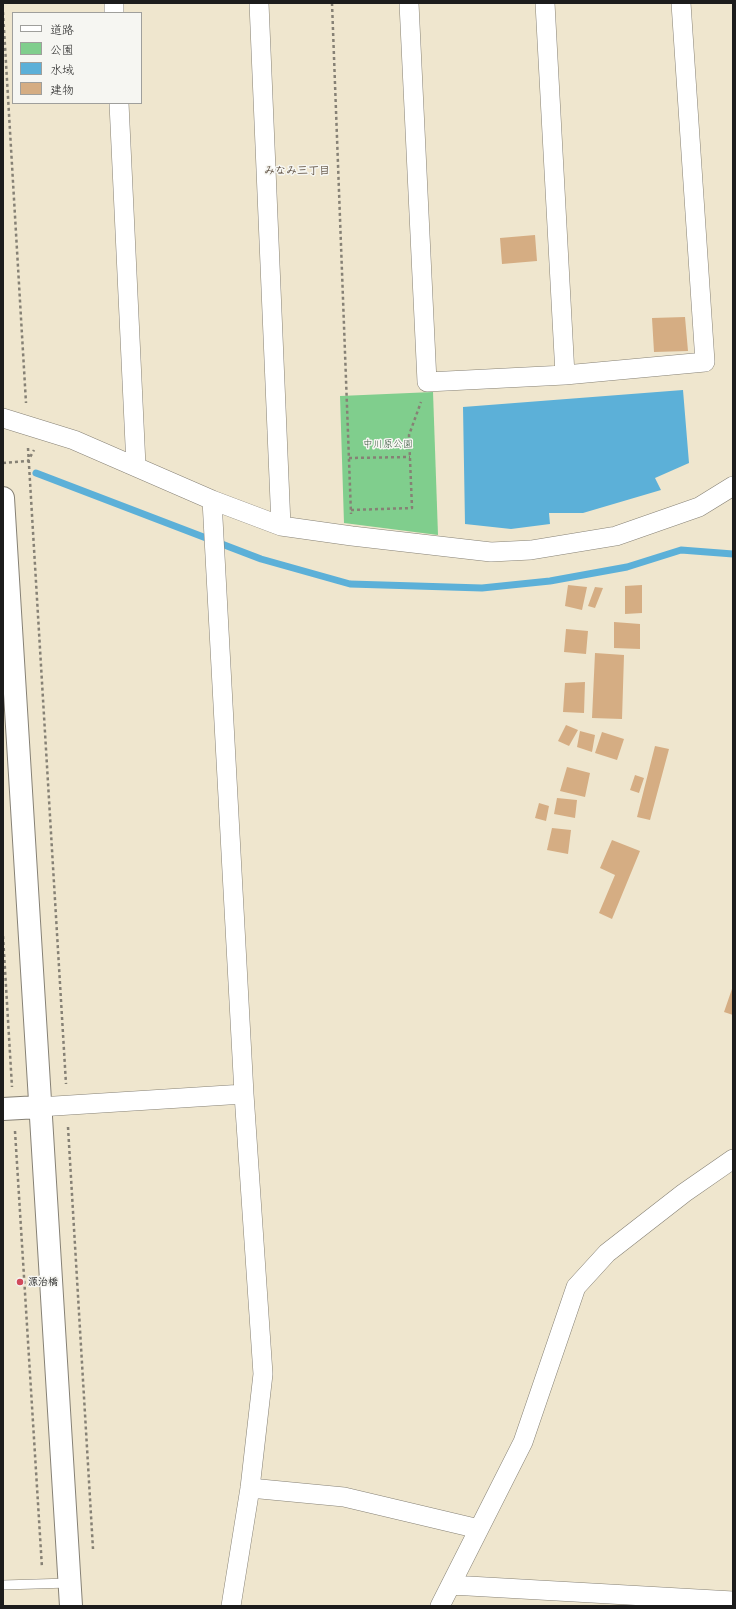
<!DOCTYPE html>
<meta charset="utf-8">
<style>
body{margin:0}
#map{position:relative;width:736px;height:1609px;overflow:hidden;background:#efe6ce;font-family:Mali,"Klee One",sans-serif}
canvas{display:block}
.frame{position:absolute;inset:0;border:4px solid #1c1c1c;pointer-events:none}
.legend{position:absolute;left:12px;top:12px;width:130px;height:92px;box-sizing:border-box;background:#f6f6f2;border:1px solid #9f9f9c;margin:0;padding:5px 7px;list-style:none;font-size:12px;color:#1c1c1c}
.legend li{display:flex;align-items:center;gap:8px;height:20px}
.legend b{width:20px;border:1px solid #9f9f9c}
</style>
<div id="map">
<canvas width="736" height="1609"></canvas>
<div class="frame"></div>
<ul class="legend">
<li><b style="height:5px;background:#fff"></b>道路</li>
<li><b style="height:11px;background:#80ce8d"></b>公園</li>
<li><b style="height:11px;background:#5cb0d8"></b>水域</li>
<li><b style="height:11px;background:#d5ad83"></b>建物</li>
</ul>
</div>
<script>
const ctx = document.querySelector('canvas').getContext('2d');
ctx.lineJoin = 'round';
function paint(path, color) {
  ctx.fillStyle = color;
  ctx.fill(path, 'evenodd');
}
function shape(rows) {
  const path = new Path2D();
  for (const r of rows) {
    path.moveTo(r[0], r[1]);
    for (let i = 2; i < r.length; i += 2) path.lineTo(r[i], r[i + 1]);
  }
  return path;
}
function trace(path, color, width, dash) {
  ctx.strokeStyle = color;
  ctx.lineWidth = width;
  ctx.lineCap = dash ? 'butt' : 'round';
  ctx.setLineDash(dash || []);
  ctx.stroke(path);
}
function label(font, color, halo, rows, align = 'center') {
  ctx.font = font + ' Mali,"Klee One",sans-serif';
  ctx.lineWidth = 3;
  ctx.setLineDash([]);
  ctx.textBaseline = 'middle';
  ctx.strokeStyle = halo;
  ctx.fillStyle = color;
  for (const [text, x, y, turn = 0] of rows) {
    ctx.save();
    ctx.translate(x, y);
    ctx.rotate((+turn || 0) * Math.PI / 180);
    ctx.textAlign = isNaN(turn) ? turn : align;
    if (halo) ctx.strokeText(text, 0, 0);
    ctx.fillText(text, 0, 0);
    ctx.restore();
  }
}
paint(shape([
 [433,392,438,535,344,523,340,396]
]), '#80ce8d');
paint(shape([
 [683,390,689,463,655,478,661,490,583,513,549,513,550,524,511,529,465,524,463,407]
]), '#5cb0d8');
trace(shape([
 [36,473,261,559,350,584,482,588,550,581,627,567,681,550,733,554]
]), '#5cb0d8', 7);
paint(shape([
 [535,235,537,261,502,264,500,238],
 [685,317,688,351,654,352,652,318],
 [568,585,587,587,582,610,565,606],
 [642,585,642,613,625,614,625,586],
 [595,587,603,588,595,608,588,606],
 [614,622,640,624,640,649,614,648],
 [566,629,588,631,586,654,564,652],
 [595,653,624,655,622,719,592,718],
 [585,682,584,713,563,712,565,683],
 [566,725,578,730,569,746,558,741],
 [580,731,595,735,592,752,577,747],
 [602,732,624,739,617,760,595,753],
 [655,746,669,749,650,820,637,817],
 [567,767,590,773,585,797,560,791],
 [635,775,644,778,639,793,630,790],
 [557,798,577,800,575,818,554,814],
 [539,803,549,806,546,821,535,818],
 [552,828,571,830,568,854,547,850],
 [612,840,640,851,612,919,599,913,615,875,600,868],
 [733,986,733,1015,724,1012]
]), '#d5ad83');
const service = shape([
 [3,1585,69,1583]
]);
const minor = shape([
 [114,3,114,13],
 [259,3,281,526],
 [409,3,427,382,565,375,705,362,681,3],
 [545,3,565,375],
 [119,103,136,466],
 [3,418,74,440,212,500,281,526,352,536,491,552,531,550,616,536,699,507,733,486],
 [212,500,244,1094,263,1374,250,1488,231,1606],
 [39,1107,244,1094],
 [250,1488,344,1497,479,1529],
 [451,1585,733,1601],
 [440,1606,523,1442,576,1287,607,1253,684,1193,733,1159]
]);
const tertiary = shape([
 [3,498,71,1606],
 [3,1109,39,1107]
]);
trace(service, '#868175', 10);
trace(minor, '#868175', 20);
trace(tertiary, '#868175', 24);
trace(shape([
 [332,3,351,514],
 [3,12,26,403],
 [28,448,66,1084],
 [349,458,410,457],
 [3,463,28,461,34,450],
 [351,510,412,508,409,435,421,402],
 [3,936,12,1087],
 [68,1127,93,1549],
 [15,1131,42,1568]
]), '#868175', 2.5, [3, 3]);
trace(service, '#fff', 9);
trace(minor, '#fff', 19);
trace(tertiary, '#fff', 22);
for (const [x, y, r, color] of [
 [20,1282,4,"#d1495b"]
]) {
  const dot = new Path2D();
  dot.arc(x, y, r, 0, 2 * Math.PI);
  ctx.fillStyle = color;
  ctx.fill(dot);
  trace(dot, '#f6f6f2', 1.5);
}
label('10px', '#3f5a44', '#f6f6f2', [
 ["中川原公園",388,444]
]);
label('bold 10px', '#1c1c1c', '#f6f6f2', [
 ["源治橋",28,1282]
], 'left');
label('bold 11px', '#5d4f40', '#f6f6f2', [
 ["みなみ三丁目",297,171]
]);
</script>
